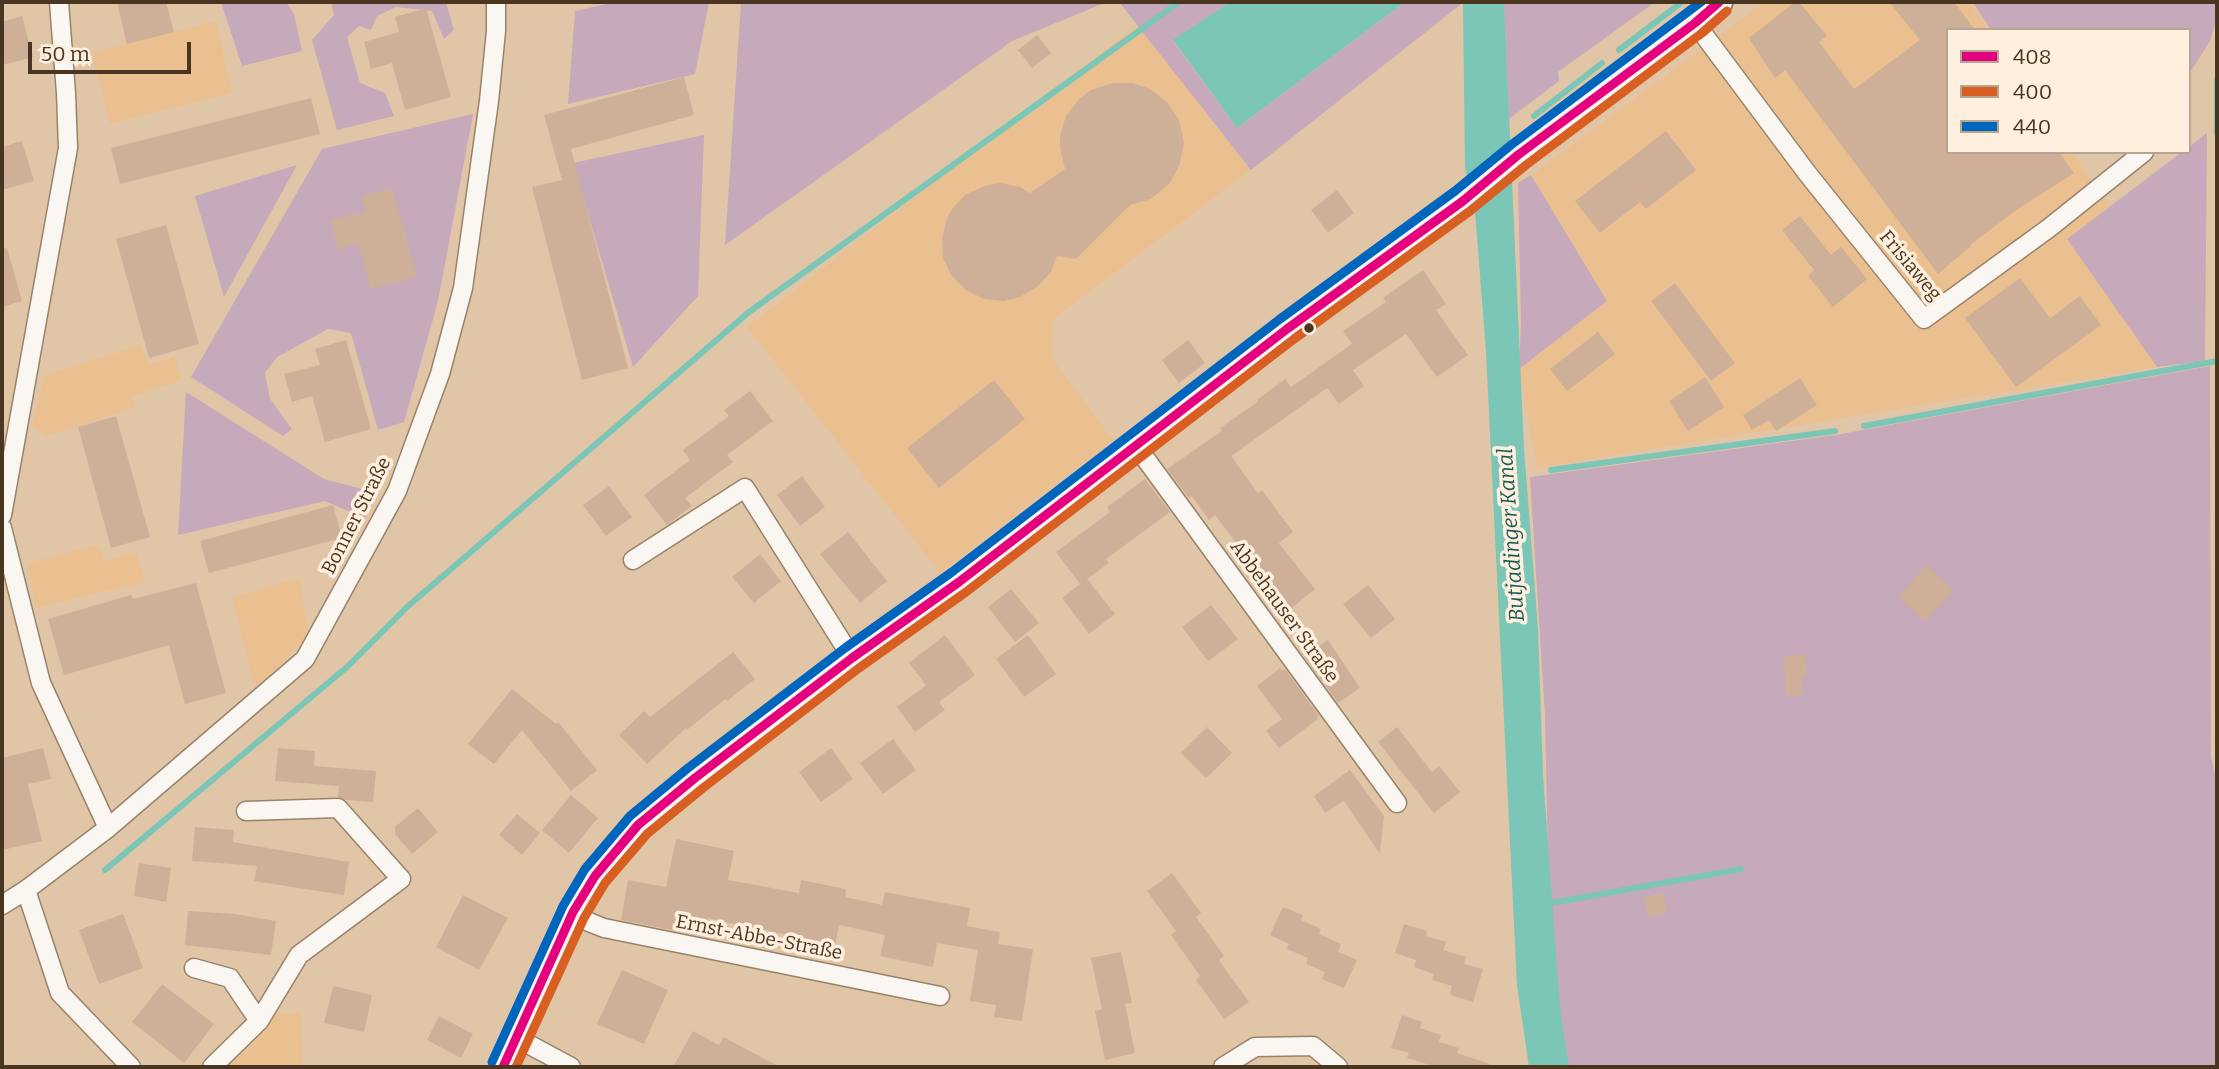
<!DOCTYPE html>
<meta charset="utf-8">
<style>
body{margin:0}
#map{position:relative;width:2219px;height:1069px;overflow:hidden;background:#e1c5a7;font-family:Bitter,serif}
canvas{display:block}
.frame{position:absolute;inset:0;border:4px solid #4a3620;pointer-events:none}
.legend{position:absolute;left:1946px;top:28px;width:245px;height:126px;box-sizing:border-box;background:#feefde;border:2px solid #b6a592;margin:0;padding:9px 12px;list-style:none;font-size:21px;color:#4a3620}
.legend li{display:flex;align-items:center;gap:14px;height:35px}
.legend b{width:35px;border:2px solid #b6a592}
.scale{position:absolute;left:28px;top:42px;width:163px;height:32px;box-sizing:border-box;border:4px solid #4a3620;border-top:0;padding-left:9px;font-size:21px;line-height:24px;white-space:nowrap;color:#4a3620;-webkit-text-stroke:5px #feefde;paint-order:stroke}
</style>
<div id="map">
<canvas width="2219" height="1069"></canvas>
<div class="frame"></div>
<ul class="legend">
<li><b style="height:9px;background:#e5007d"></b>408</li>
<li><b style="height:9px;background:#d95e22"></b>400</li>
<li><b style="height:9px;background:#0065bd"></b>440</li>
</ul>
<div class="scale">50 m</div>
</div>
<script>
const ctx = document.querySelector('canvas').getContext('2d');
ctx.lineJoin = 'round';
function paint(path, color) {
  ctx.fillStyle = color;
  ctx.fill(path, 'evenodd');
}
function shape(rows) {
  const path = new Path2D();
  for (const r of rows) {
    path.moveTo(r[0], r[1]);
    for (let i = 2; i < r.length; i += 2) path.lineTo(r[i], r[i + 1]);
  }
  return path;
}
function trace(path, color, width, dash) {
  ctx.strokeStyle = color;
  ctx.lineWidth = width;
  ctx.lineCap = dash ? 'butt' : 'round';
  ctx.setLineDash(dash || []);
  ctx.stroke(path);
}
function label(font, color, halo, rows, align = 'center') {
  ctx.font = font + ' Bitter,serif';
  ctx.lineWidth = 7;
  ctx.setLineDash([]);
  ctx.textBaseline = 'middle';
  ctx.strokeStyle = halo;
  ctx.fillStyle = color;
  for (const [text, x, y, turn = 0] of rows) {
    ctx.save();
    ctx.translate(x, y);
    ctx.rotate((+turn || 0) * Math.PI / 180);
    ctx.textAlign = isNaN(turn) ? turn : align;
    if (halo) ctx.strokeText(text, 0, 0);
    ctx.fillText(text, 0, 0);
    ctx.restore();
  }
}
paint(shape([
 [1764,2,1969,2,1988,30,1948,30,1948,152,2072,152,2109,207,2067,239,2157,367,1537,468,1519,369,1607,301,1531,175],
 [216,21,232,93,110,124,92,53],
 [1137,25,1251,170,1053,319,1052,358,1113,440,940,573,747,327],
 [141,345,148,363,175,357,182,380,133,396,134,408,46,436,32,426,45,375],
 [98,545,104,561,136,552,145,582,36,608,28,563],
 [300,578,308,637,255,690,232,597],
 [301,1013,302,1067,217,1067,249,1049,275,1014]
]), '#ebc090');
paint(shape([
 [221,2,286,2,294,14,302,51,242,66],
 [331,2,446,2,454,30,444,39,432,11,396,7,377,16,371,30,359,26,347,37,360,83,385,93,394,116,337,130,312,40,334,15],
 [616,2,709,2,695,74,568,104,575,11],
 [741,2,1107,2,1012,41,725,245],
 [1119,2,1230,2,1173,41,1237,128,1405,2,1460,2,1460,5,1251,170],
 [1504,2,1655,2,1558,72,1559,81,1509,119],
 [1973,2,2217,2,2217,18,2210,41,2189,74,2189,30,1991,30],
 [473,114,438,301,404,422,378,430,351,333,328,329,277,357,265,373,270,399,292,429,283,436,191,377,322,149],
 [2207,133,2205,361,2157,367,2067,239,2182,152,2189,152,2189,147],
 [704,135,698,296,633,367,573,163],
 [297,165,224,297,195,196],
 [1531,175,1607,301,1519,369,1521,324,1518,183],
 [2210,366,2211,757,2217,784,2217,1067,1564,1067,1550,954,1545,715,1530,477,1836,435],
 [186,392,324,479,377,493,365,518,325,501,178,535]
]), '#c6a9bb');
paint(shape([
 [1230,2,1405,2,1237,128,1173,40],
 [1463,2,1504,2,1524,449,1538,629,1543,775,1560,1009,1569,1067,1529,1067,1517,985,1486,352,1475,211,1465,168]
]), '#7bc6b6');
trace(shape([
 [1619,50,1682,2],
 [2217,80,2217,133],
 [1534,116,1602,63],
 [1864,426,2217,361],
 [1551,470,1835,431],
 [105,870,347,667,407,607,749,312,1179,2],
 [1546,904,1741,869]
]), '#7bc6b6', 6);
paint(shape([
 [117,2,166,2,174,32,127,44],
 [1795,2,1799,2,1827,36,1819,42,1854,89,1920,40,1889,2,1954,2,1975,30,1948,30,1948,152,2059,152,2074,173,2018,209,1970,245,1971,246,1938,274,1785,70,1775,78,1749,38],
 [426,8,451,97,405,110,392,63,371,69,364,42,399,32,395,17],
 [22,16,33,57,2,65,2,22],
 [1037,35,1051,53,1032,68,1018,50],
 [684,77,694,115,571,149,628,368,582,380,532,187,562,180,544,115],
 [1112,83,1133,83,1150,89,1167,102,1179,120,1184,143,1180,164,1170,183,1151,199,1130,205,1076,259,1057,256,1051,272,1037,287,1020,297,1004,301,984,299,966,290,951,275,943,258,942,238,947,218,952,209,966,194,985,186,1000,183,1020,187,1030,193,1065,169,1060,148,1060,136,1066,116,1079,99,1091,90],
 [311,98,320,134,120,184,111,148],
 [1666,131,1696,170,1646,209,1640,202,1600,233,1575,201],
 [22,141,34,181,2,190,2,147],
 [392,188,417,276,371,289,358,243,338,249,330,221,365,212,361,196],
 [1337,190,1354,213,1328,233,1311,210],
 [1800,216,1831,255,1841,247,1867,279,1833,307,1808,276,1814,270,1782,230],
 [166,225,199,344,149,358,116,239],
 [7,248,22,301,2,307,2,249],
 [1423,270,1446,304,1436,310,1468,355,1437,377,1406,334,1353,370,1364,386,1339,404,1327,388,1231,456,1258,493,1262,490,1293,532,1279,543,1315,589,1288,611,1215,515,1209,520,1192,496,1189,498,1167,469,1222,431,1220,428,1258,402,1257,400,1285,379,1291,387,1352,344,1343,331,1386,302,1383,298],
 [2020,278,2050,318,2080,296,2101,325,2016,387,1965,318],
 [1675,283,1735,363,1711,381,1651,301],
 [1598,332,1615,354,1567,391,1550,369],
 [346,340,371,429,325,442,312,396,292,402,284,374,320,365,315,349],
 [1188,340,1205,363,1179,383,1162,360],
 [1705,377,1724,407,1688,431,1669,401],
 [1800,378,1817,405,1776,431,1769,420,1752,430,1743,415],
 [994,380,1025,419,939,488,907,448],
 [750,391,773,421,727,455,733,462,685,498,692,506,667,525,644,495,690,460,683,450,729,416,724,410],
 [116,416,150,537,111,548,78,427],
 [802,476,825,507,800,526,777,495],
 [1145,479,1170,512,1106,559,1109,563,1087,579,1115,614,1089,634,1062,598,1080,584,1056,552,1110,512,1107,507],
 [609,486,632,517,606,536,583,505],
 [333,505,342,538,209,573,200,541],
 [848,532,887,581,860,603,820,554],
 [760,554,781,581,754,603,732,577],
 [1926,565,1954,590,1925,622,1898,597],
 [196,583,226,693,185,704,169,645,64,675,48,619,131,595,133,599],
 [1368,585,1395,619,1371,638,1343,604],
 [1011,589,1039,623,1015,642,988,607],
 [1211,605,1238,639,1208,661,1182,627],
 [945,635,975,675,939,702,945,710,915,732,897,707,926,685,909,663],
 [1028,635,1056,674,1024,697,996,659],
 [1328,640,1360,688,1338,703,1304,656],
 [733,652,755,679,727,701,725,699,687,730,686,728,647,764,619,735,644,711,650,717],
 [1805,654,1807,677,1802,677,1803,695,1786,696,1784,656],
 [1280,668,1282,671,1285,669,1319,716,1317,717,1318,719,1279,748,1266,731,1282,719,1257,686],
 [512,689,556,724,558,722,597,770,571,791,522,730,494,764,468,744],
 [1207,727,1232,753,1206,778,1181,753],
 [1397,727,1432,772,1439,766,1460,792,1434,813,1378,742],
 [893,739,916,770,883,794,860,763],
 [43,748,51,779,28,784,42,841,2,850,2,758],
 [278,748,315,751,314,766,376,771,373,802,346,800,338,797,339,786,275,781],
 [831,748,853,779,821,802,799,772],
 [1350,770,1384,816,1380,854,1344,801,1325,813,1314,796],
 [571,795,598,818,569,853,542,830],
 [418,808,438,832,412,854,395,834,395,827],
 [517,814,540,833,522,855,499,835],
 [195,827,234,830,233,842,349,862,344,895,254,881,257,866,192,861],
 [676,839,734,851,728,880,799,893,801,880,846,889,845,897,882,905,885,892,970,908,967,926,1000,932,998,944,1033,949,1022,1021,994,1017,996,1005,970,1001,978,950,937,943,933,967,880,956,885,935,839,925,835,945,707,918,703,936,621,920,628,880,666,887],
 [139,863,171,868,166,902,134,896],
 [1172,873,1201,913,1196,917,1224,956,1219,960,1249,1002,1224,1019,1196,980,1200,976,1171,935,1176,931,1147,891],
 [1663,893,1667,913,1647,916,1644,897],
 [463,895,508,918,479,970,436,947],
 [1283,907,1303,915,1301,920,1321,929,1319,934,1341,944,1338,952,1357,960,1344,988,1322,979,1325,972,1306,964,1308,958,1287,949,1289,944,1270,935],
 [188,911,235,914,276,921,271,955,185,945],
 [123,914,143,968,99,984,79,930],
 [1404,924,1427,931,1426,936,1446,942,1443,950,1466,957,1464,964,1483,969,1473,1002,1450,995,1452,986,1432,980,1434,974,1414,967,1416,960,1395,953],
 [1121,952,1132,1003,1125,1004,1135,1053,1105,1060,1095,1011,1102,1009,1091,958],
 [622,970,668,990,644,1044,597,1024],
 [162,984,214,1024,184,1063,132,1022],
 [333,986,372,995,364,1032,324,1023],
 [1402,1015,1422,1022,1420,1028,1441,1035,1439,1042,1459,1048,1457,1053,1490,1064,1490,1067,1436,1067,1407,1058,1409,1053,1391,1048],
 [439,1016,473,1034,461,1058,427,1040],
 [693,1031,719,1045,723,1037,780,1067,673,1067]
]), '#ceb099');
const street = shape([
 [1695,23,1807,173,1924,319,2049,228,2144,152],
 [1137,447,1397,803],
 [2,515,68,148,66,93,59,2],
 [2,528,41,683,108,828],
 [633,560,745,488,852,658],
 [26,890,60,993,131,1067],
 [2,905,26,890,108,828,305,659,397,491,440,374,463,288,489,101,496,31,496,2],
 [573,912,589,922,604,928,940,996],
 [194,968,230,978,259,1021],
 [517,1038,571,1067],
 [212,1067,259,1021,299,955,401,879,338,808,246,811],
 [1223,1067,1255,1047,1313,1046,1338,1067]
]);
const secondary = shape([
 [503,1067,573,912,595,876,638,825,695,778,852,658,959,582,1287,329,1463,201,1518,155,1695,23,1719,2]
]);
trace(street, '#98836a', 21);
trace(secondary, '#98836a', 30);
trace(street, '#faf6f2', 18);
trace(secondary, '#faf6f2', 26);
trace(shape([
 [503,1067,573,912,595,876,638,825,695,778,852,658,959,582,1287,329,1463,201,1518,155,1695,23,1719,2]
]), '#e5007d', 9);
trace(shape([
 [516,1067,584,918,605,883,647,834,703,788,859,668,966,592,1294,339,1470,211,1526,165,1702,33,1727,11]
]), '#d95e22', 9);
trace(shape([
 [492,1062,563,906,585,869,630,816,688,768,845,648,952,572,1280,319,1455,191,1511,145,1701,2]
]), '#0065bd', 9);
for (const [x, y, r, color] of [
 [1309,328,6,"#4a3620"]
]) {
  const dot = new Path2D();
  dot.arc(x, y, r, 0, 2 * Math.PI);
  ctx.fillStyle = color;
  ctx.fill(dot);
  trace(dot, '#feefde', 2.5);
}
label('19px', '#4a3620', '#feefde', [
 ["Frisiaweg",1910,266,50],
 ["Bonner Straße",357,516,-63],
 ["Abbehauser Straße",1284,612,54],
 ["Ernst-Abbe-Straße",759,938,11]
]);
label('italic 21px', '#195c57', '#feefde', [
 ["Butjadinger Kanal",1512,535,-94]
]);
</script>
